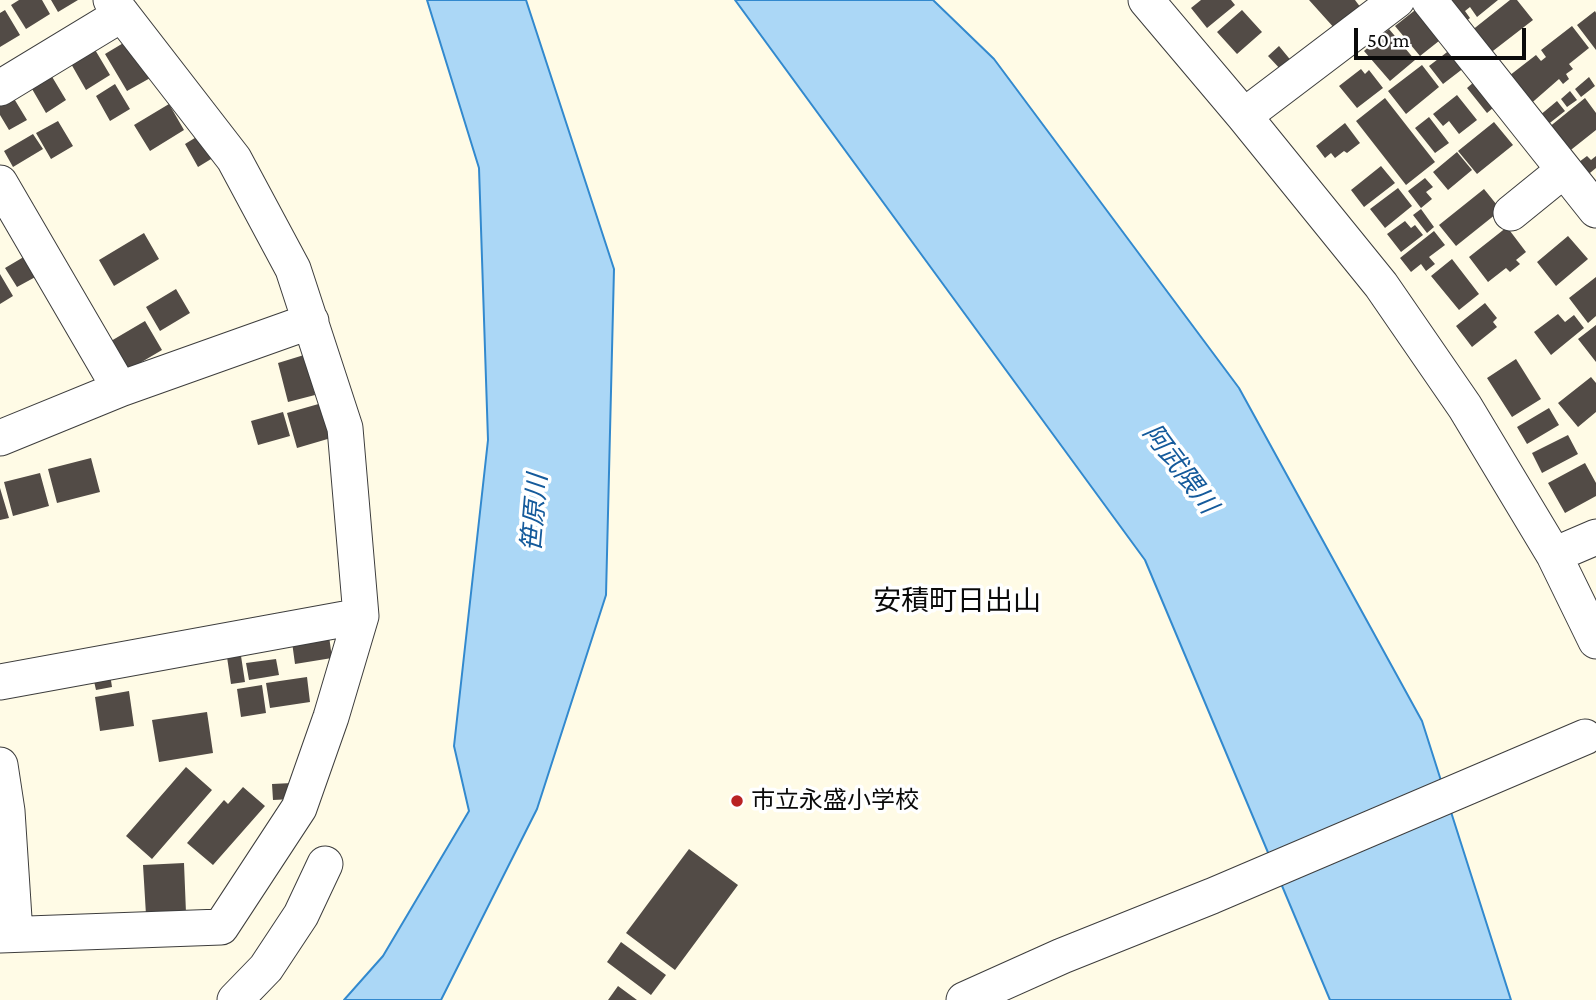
<!DOCTYPE html>
<meta charset="utf-8">
<style>
body{margin:0}
#map{position:relative;width:1596px;height:1000px;overflow:hidden;background:#fffbe6;font-family:"Crimson Pro",serif}
canvas{display:block}
.scale{position:absolute;left:1354px;top:28px;width:172px;height:32px;box-sizing:border-box;border:4px solid #0a0a0a;border-top:0;padding-left:9px;font-size:21px;line-height:24px;white-space:nowrap;color:#0a0a0a;-webkit-text-stroke:5px #fff;paint-order:stroke}
</style>
<div id="map">
<canvas width="1596" height="1000"></canvas>
<div class="scale">50 m</div>
</div>
<script>
const ctx = document.querySelector('canvas').getContext('2d');
ctx.lineJoin = 'round';
function paint(path, color) {
  ctx.fillStyle = color;
  ctx.fill(path, 'evenodd');
}
function shape(rows) {
  const path = new Path2D();
  for (const r of rows) {
    path.moveTo(r[0], r[1]);
    for (let i = 2; i < r.length; i += 2) path.lineTo(r[i], r[i + 1]);
  }
  return path;
}
function trace(path, color, width, dash) {
  ctx.strokeStyle = color;
  ctx.lineWidth = width;
  ctx.lineCap = dash ? 'butt' : 'round';
  ctx.setLineDash(dash || []);
  ctx.stroke(path);
}
function label(font, color, halo, rows, align = 'center') {
  ctx.font = font + ' "Crimson Pro","Noto Sans JP",serif';
  ctx.lineWidth = 7;
  ctx.setLineDash([]);
  ctx.textBaseline = 'middle';
  ctx.strokeStyle = halo;
  ctx.fillStyle = color;
  for (const [text, x, y, turn = 0] of rows) {
    ctx.save();
    ctx.translate(x, y);
    ctx.rotate((+turn || 0) * Math.PI / 180);
    ctx.textAlign = isNaN(turn) ? turn : align;
    if (halo) ctx.strokeText(text, 0, 0);
    ctx.fillText(text, 0, 0);
    ctx.restore();
  }
}
const water = shape([
 [427,0,526,0,614,269,606,595,537,809,441,1000,344,1000,383,956,469,811,454,746,488,440,479,168,427,0],
 [735,0,933,0,994,59,1239,388,1422,721,1511,1000,1330,1000,1145,560,735,0]
]);
paint(water, '#abd7f6');
trace(water, '#3289ce', 2);
paint(shape([
 [19,0,42,0,50,14,26,29,11,5],
 [51,0,78,0,58,12],
 [1201,0,1231,0,1235,5,1207,28,1191,8],
 [1309,0,1355,0,1361,8,1336,30],
 [1440,0,1498,0,1477,17,1470,7,1465,11,1470,18,1460,26],
 [1510,0,1517,0,1533,20,1489,54,1471,31],
 [1419,7,1444,37,1420,56,1395,26],
 [5,10,20,35,0,47,0,13],
 [1242,10,1262,32,1237,54,1217,32],
 [1595,11,1596,13,1596,50,1577,25],
 [1572,26,1589,48,1569,64,1573,69,1566,74,1569,79,1563,84,1559,79,1527,107,1505,79,1536,55,1541,61,1546,57,1541,50],
 [1389,29,1415,60,1390,81,1364,51],
 [130,39,152,77,127,91,105,54],
 [1279,46,1293,63,1283,72,1268,56],
 [1455,46,1469,64,1443,84,1429,66],
 [94,48,110,75,86,90,70,62],
 [1422,65,1439,87,1406,114,1388,91],
 [1361,69,1365,74,1369,70,1383,88,1357,108,1339,86],
 [48,70,66,100,46,113,28,82],
 [1481,76,1500,102,1487,113,1467,88],
 [1589,77,1595,86,1581,97,1575,89],
 [115,84,130,109,110,121,96,96],
 [1570,91,1577,100,1567,107,1561,99],
 [10,92,27,120,9,130,0,115,0,98],
 [1457,95,1477,120,1459,134,1449,121,1443,126,1433,114],
 [1385,98,1435,162,1406,185,1356,121],
 [1585,98,1596,113,1596,130,1567,153,1548,128],
 [1557,101,1565,111,1546,126,1539,116],
 [169,104,184,130,150,151,134,125],
 [1429,117,1449,143,1435,153,1415,128],
 [58,121,73,146,51,159,36,133],
 [1494,122,1513,145,1477,174,1458,151],
 [1345,123,1360,143,1347,153,1344,151,1335,158,1331,153,1325,158,1316,146],
 [203,133,216,156,198,167,185,144],
 [33,134,43,149,13,167,4,151],
 [1457,152,1472,170,1448,190,1433,172],
 [1587,156,1591,160,1596,156,1596,168,1585,177,1575,165],
 [1381,166,1395,183,1364,207,1351,190],
 [1425,178,1433,187,1426,192,1432,199,1421,208,1408,191],
 [1398,188,1412,206,1385,228,1370,209],
 [1484,189,1501,210,1456,246,1439,225],
 [1421,209,1434,227,1427,233,1413,215],
 [1405,221,1411,228,1415,225,1423,235,1401,252,1387,234],
 [1507,227,1526,252,1516,260,1520,264,1510,272,1506,268,1488,282,1469,257],
 [1434,231,1445,245,1429,257,1435,264,1426,271,1421,264,1411,272,1400,258],
 [144,233,159,259,114,286,99,260],
 [1568,236,1588,259,1556,286,1537,262],
 [27,255,39,275,17,287,5,268],
 [1452,259,1479,294,1459,310,1431,276],
 [0,274,13,296,0,304],
 [1596,277,1596,316,1588,323,1569,298],
 [176,289,190,313,160,331,146,307],
 [1485,303,1497,318,1493,322,1497,327,1472,347,1456,326],
 [1558,314,1565,322,1574,315,1584,328,1551,355,1534,332],
 [145,321,162,350,128,370,111,341],
 [1596,325,1596,362,1578,339],
 [304,355,315,395,288,402,278,363],
 [1516,359,1541,399,1512,417,1487,378],
 [1591,377,1596,383,1596,412,1578,427,1558,403],
 [322,403,331,438,297,448,287,413],
 [1549,408,1559,425,1527,444,1517,427],
 [283,412,290,436,258,445,251,421],
 [1568,435,1578,454,1542,473,1532,453],
 [91,458,100,492,57,503,48,469],
 [1585,463,1596,483,1596,496,1565,513,1548,483],
 [40,473,49,506,13,516,4,482],
 [0,488,9,518,0,520],
 [329,636,332,658,295,664,292,642],
 [241,656,245,682,231,684,227,657],
 [276,659,279,675,249,680,246,663],
 [110,674,112,687,96,690,93,677],
 [307,677,310,702,270,708,266,683],
 [262,685,266,713,241,717,237,689],
 [129,691,134,726,100,731,95,697],
 [207,712,213,753,159,762,152,720],
 [186,767,212,790,152,859,126,836],
 [292,783,293,799,273,800,272,784],
 [243,787,265,806,213,865,187,843,224,800,228,804],
 [689,849,738,885,675,970,626,933],
 [184,863,186,913,146,915,143,865],
 [621,942,666,975,651,995,607,962],
 [618,986,637,1000,608,1000]
]), '#524b46');
const minor = shape([
 [1146,0,1244,116,1381,285,1465,407,1554,555,1596,641],
 [1429,0,1596,210],
 [0,88,122,14],
 [1244,116,1397,0],
 [0,183,120,389],
 [1511,213,1564,170],
 [0,438,120,389,311,321],
 [1554,555,1596,537],
 [0,682,361,616],
 [0,765,7,811,15,934],
 [0,935,221,927,299,808,331,717,361,616,345,428,293,269,234,159,111,0],
 [235,1000,266,968,301,915,325,864],
 [964,1000,1062,956,1212,896,1585,737]
]);
trace(minor, '#3d3d3d', 37);
trace(minor, '#fff', 35);
for (const [x, y, r, color] of [
 [737,801,7,"#b92223"]
]) {
  const dot = new Path2D();
  dot.arc(x, y, r, 0, 2 * Math.PI);
  ctx.fillStyle = color;
  ctx.fill(dot);
  trace(dot, '#fff', 2.5);
}
label('24px', '#0a0a0a', '#fff', [
 ["市立永盛小学校",751,801]
], 'left');
label('italic 26px', '#145a9b', '#fff', [
 ["阿武隈川",1180,469,53],
 ["笹原川",535,513,-85]
]);
label('28px', '#0a0a0a', '#fff', [
 ["安積町日出山",957,601]
]);
</script>
